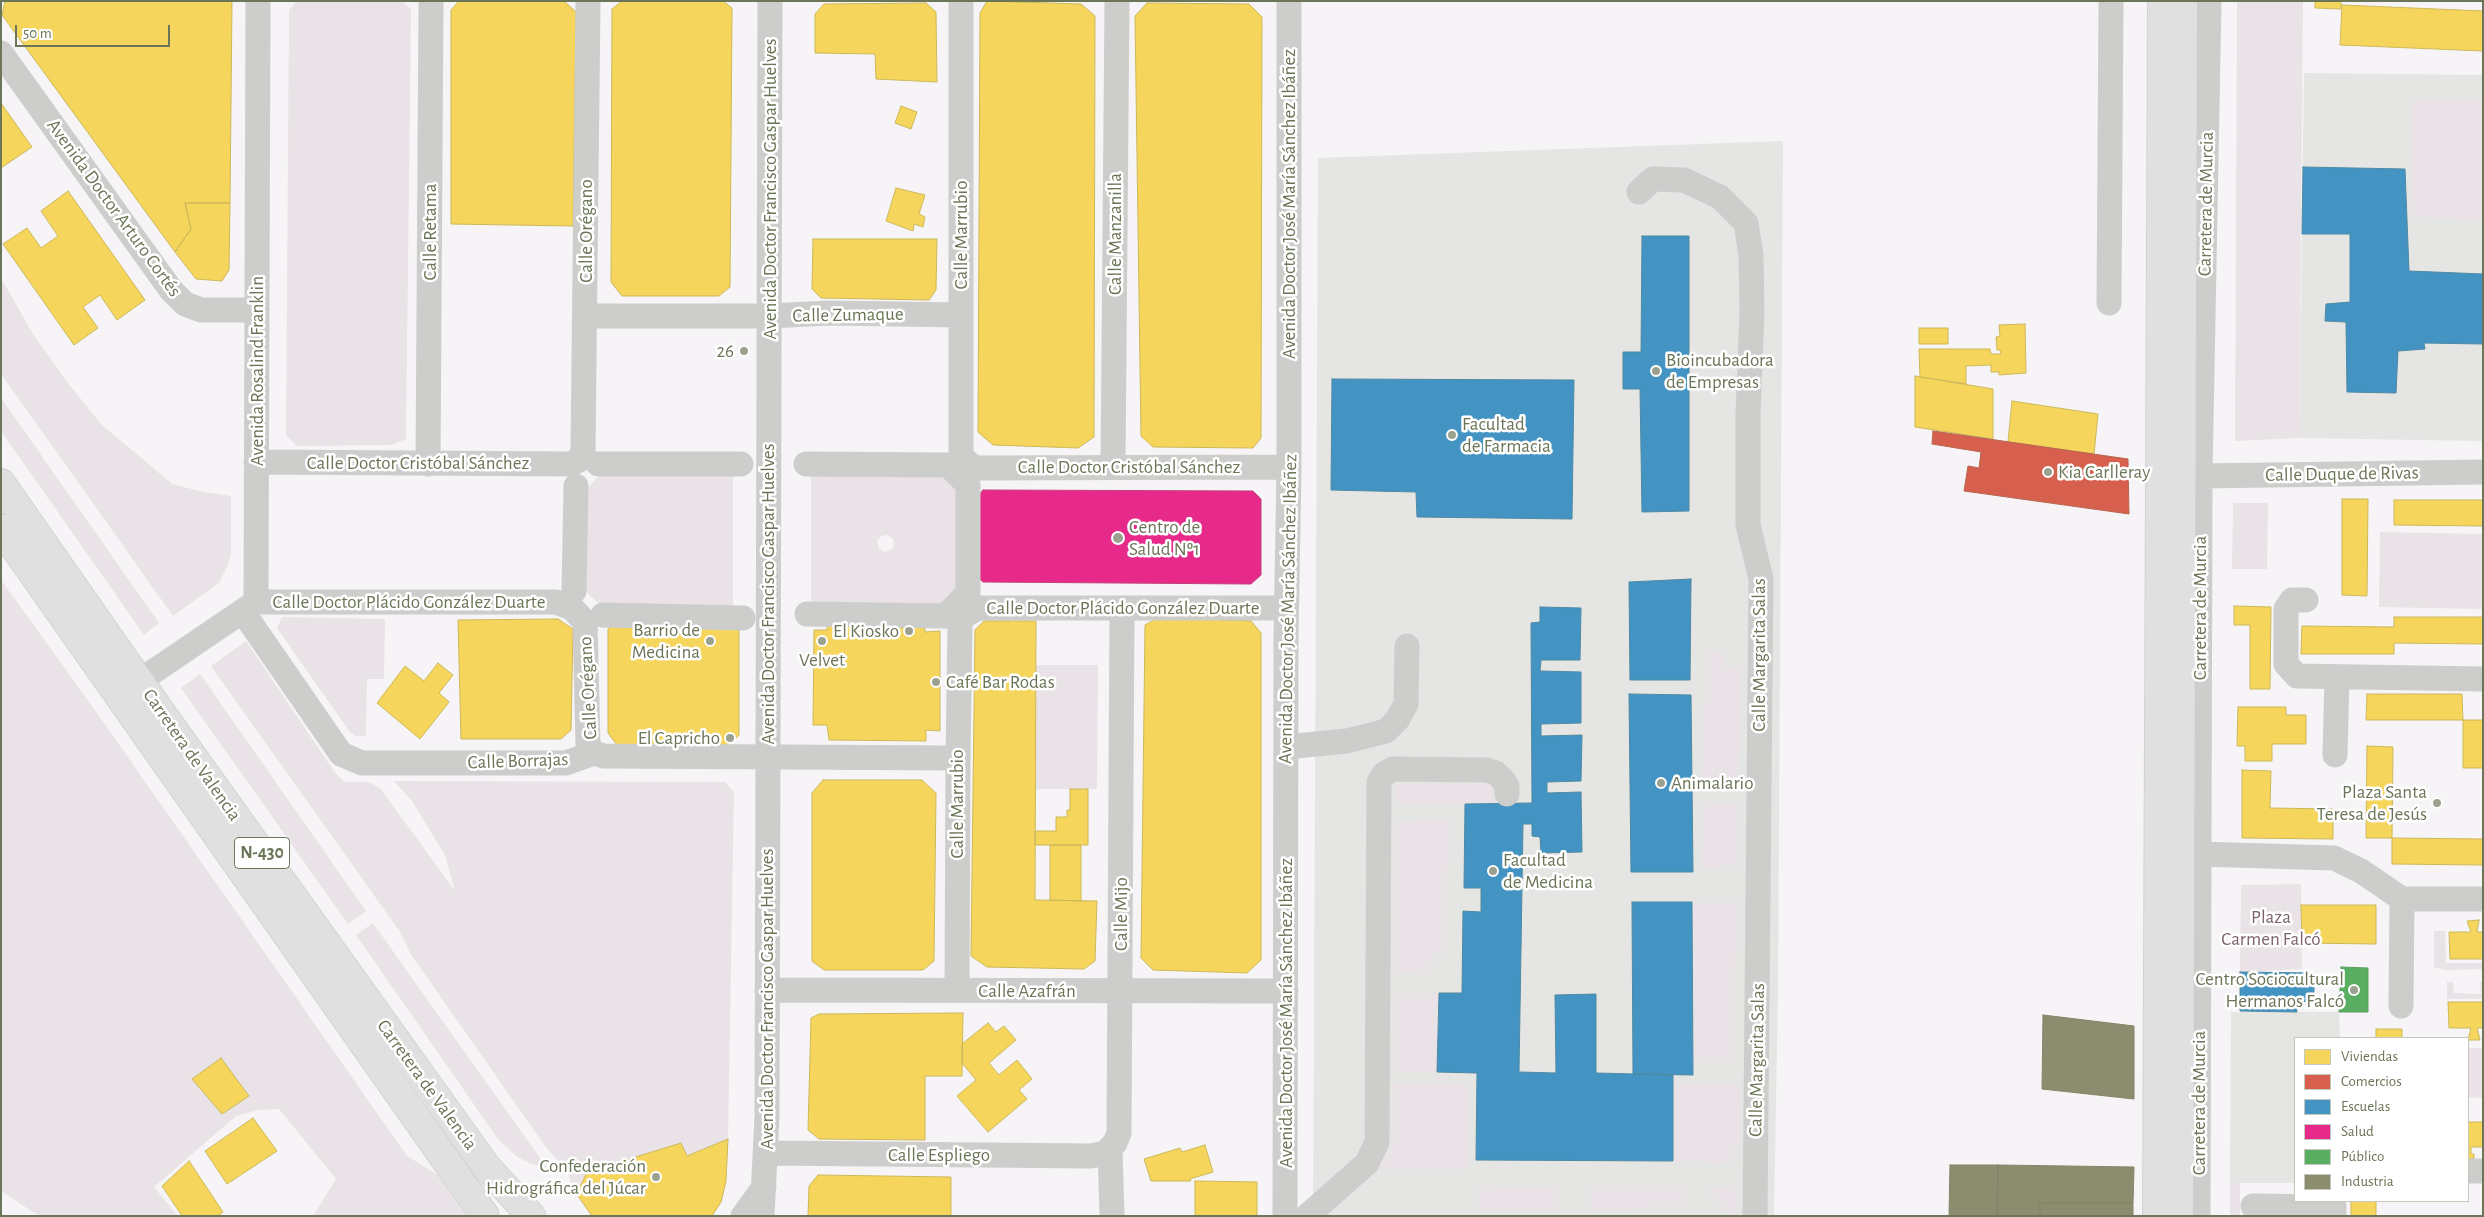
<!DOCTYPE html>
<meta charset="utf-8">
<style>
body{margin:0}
#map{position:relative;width:2484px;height:1217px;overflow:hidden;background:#f6f4f6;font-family:"Alegreya Sans",sans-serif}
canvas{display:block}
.frame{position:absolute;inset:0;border:2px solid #6b7557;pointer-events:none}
.legend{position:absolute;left:2294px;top:1037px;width:175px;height:165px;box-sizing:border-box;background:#fff;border:1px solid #c4c8bc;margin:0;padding:6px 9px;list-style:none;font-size:15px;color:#6b7557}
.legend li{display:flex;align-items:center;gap:10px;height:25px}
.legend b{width:25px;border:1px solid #c4c8bc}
.scale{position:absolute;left:15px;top:25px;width:155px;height:22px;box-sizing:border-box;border:2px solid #6b7557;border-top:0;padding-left:6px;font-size:15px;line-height:18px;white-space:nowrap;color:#6b7557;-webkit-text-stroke:4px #fff;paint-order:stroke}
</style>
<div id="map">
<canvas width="2484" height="1217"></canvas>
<div class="frame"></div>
<ul class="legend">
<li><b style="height:14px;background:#f6d55c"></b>Viviendas</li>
<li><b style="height:14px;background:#d6604d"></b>Comercios</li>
<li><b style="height:14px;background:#4393c3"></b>Escuelas</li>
<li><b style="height:14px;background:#e7298a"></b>Salud</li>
<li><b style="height:14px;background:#5aae61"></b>Público</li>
<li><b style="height:14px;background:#8c8c6e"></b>Industria</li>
</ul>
<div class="scale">50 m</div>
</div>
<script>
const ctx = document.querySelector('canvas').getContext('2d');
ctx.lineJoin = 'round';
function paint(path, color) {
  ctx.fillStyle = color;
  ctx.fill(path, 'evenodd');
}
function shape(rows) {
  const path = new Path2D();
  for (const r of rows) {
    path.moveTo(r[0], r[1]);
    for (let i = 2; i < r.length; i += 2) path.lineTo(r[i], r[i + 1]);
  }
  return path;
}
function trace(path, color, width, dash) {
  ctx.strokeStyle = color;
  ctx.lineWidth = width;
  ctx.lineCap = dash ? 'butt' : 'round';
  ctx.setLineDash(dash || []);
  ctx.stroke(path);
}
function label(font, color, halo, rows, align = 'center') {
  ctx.font = font + ' "Alegreya Sans",sans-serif';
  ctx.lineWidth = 5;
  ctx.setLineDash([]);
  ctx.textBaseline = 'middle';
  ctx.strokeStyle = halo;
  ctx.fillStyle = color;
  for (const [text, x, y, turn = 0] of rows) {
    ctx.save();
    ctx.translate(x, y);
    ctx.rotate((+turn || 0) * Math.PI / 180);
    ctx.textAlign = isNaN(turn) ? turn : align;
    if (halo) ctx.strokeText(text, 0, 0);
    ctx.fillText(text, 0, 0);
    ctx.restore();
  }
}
paint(shape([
 [2304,73,2483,75,2483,441,2299,438],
 [1783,141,1778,987,1774,1216,1313,1216,1318,158],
 [2231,1012,2339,1012,2340,1038,2295,1038,2295,1183,2230,1183]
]), '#e5e5e4');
paint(shape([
 [297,1,403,2,411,9,406,439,392,445,297,446,286,435,289,10],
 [2237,1,2303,1,2299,438,2235,441],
 [2412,101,2483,101,2483,219,2410,218],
 [1,278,33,334,68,383,101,424,172,484,203,492,231,496,231,554,228,565,219,583,173,616,1,374],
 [1,398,159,623,144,635,1,431],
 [811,469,940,471,962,498,962,593,938,611,811,611],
 [887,535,893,539,894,545,891,550,884,552,879,549,877,541,881,536],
 [606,472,733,472,733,610,600,604,581,588,582,495,596,479],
 [2233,503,2268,503,2267,569,2232,569],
 [2380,532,2483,534,2483,609,2379,607],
 [1,580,85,696,407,1156,438,1175,466,1216,313,1216,336,1179,279,1109,258,1110,236,1116,154,1187,178,1216,39,1216,1,1191],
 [282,617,385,619,384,679,367,679,366,736,356,736,349,731,277,628],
 [246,641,336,774,345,782,369,782,380,788,455,891,445,855,412,801,394,781,725,782,734,792,728,1139,687,1156,681,1143,587,1172,581,1185,573,1189,566,1168,579,1158,565,1167,547,1149,410,953,400,932,211,666],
 [1706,651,1723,651,1723,667,1740,666,1738,789,1701,791],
 [1036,665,1098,665,1097,789,1036,789],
 [200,674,366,911,348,924,181,688],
 [1397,784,1492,784,1493,804,1395,803],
 [1704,802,1738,805,1737,865,1701,868],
 [1449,820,1446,954,1434,953,1430,974,1394,973,1394,822],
 [2301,884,2302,969,2240,972,2241,885],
 [1692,902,1737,902,1734,1063,1693,1063],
 [373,923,547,1168,529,1163,516,1156,498,1139,356,935],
 [2434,931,2445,931,2446,963,2483,963,2483,969,2446,970,2434,967],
 [2447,982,2453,982,2454,993,2481,994,2480,982,2483,982,2483,999,2447,999],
 [1439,993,1437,1072,1394,1072,1394,994],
 [2468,1048,2483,1048,2483,1098,2468,1097],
 [1392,1083,1468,1085,1468,1168,1376,1169,1385,1159,1393,1141],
 [1673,1083,1740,1083,1740,1145,1731,1158,1725,1163,1673,1161],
 [2230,1183,2240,1183,2240,1216,2230,1216],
 [1479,1186,1558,1188,1559,1210,1480,1211],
 [1592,1186,1686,1186,1686,1206,1591,1211],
 [1736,1186,1736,1216,1729,1216,1719,1202,1709,1198,1708,1187]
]), '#e9e2e6');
const homes = shape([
 [5,1,232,1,230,203,185,203,191,229,175,252,2,15,5,1],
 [459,1,564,1,576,12,573,226,451,224,451,10,459,1],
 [622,1,723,1,732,8,730,287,719,296,622,296,611,282,612,9,622,1],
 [987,1,1081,4,1095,16,1094,437,1078,448,993,445,978,432,980,13,987,1],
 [2315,1,2341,1,2341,9,2315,8,2315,1],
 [926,3,936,12,937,82,876,79,875,54,815,53,815,14,824,4,926,3],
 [1147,3,1249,4,1262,17,1261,438,1253,448,1153,447,1141,436,1135,16,1147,3],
 [2342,5,2483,11,2483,51,2340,45,2342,5],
 [1,103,32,147,1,168,1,103],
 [901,106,917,112,911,129,895,123,901,106],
 [896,188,925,195,919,214,925,217,923,227,914,224,913,231,886,221,896,188],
 [68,191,145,300,117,320,100,295,83,307,98,328,74,345,3,244,27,228,41,248,58,236,41,211,68,191],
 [185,203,230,203,229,270,222,281,196,279,175,252,191,229,185,203],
 [813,239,937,239,936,290,929,300,821,298,812,289,813,239],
 [2025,324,2026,373,1999,375,1999,372,1991,372,1991,365,1966,366,1966,384,1920,377,1919,349,1990,349,1991,354,2001,354,2000,350,1997,350,1996,337,2000,336,1999,325,2025,324],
 [1919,328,1948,328,1948,344,1919,344,1919,328],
 [1915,376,1993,389,1993,439,1915,427,1915,376],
 [2012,401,2098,414,2094,454,2008,442,2012,401],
 [2342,499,2368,499,2367,596,2342,595,2342,499],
 [2394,500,2483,500,2483,526,2394,525,2394,500],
 [2234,606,2271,607,2270,689,2250,689,2250,625,2234,625,2234,606],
 [1159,617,1251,621,1261,633,1261,960,1247,973,1153,970,1141,958,1145,625,1159,617],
 [2394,617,2483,617,2483,644,2394,643,2394,654,2301,654,2302,626,2394,627,2394,617],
 [828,618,924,618,925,632,940,631,940,731,926,730,926,741,829,740,827,725,813,725,814,630,827,630,828,618],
 [558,619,573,629,571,730,561,739,461,739,458,620,558,619],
 [619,620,729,620,739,631,739,735,728,745,617,745,608,733,608,629,619,620],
 [984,621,1036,621,1035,900,1097,901,1095,961,1084,969,987,967,971,956,975,630,984,621],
 [438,663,453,675,439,693,449,702,420,739,377,703,405,666,424,681,438,663],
 [2367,694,2462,694,2463,720,2366,720,2367,694],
 [2238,707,2286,707,2286,715,2306,715,2306,744,2272,744,2272,761,2245,761,2245,746,2237,746,2238,707],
 [2463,720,2483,720,2483,768,2463,768,2463,720],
 [2367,746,2393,747,2392,838,2366,838,2367,746],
 [2242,770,2271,771,2270,808,2333,809,2333,839,2242,838,2242,770],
 [823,780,922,780,936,793,934,961,923,970,824,970,812,961,812,793,823,780],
 [1070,789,1088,789,1088,845,1035,845,1035,831,1056,831,1056,817,1067,817,1067,810,1070,810,1070,789],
 [2392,838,2483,839,2483,865,2392,864,2392,838],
 [1050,845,1081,845,1081,901,1050,900,1050,845],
 [2301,905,2376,905,2376,944,2302,943,2301,905],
 [2479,920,2477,932,2483,932,2483,959,2450,959,2449,932,2471,932,2467,921,2479,920],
 [2448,1002,2483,1002,2483,1028,2477,1028,2480,1040,2468,1040,2471,1028,2449,1028,2448,1002],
 [963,1013,962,1076,925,1076,925,1140,819,1139,808,1130,811,1018,819,1014,963,1013],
 [988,1023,996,1032,1004,1026,1016,1040,989,1063,999,1075,1017,1060,1032,1079,1019,1090,1027,1099,988,1132,957,1096,976,1080,962,1063,962,1044,988,1023],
 [2376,1029,2402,1029,2402,1038,2376,1038,2376,1029],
 [221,1058,249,1096,222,1114,192,1079,221,1058],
 [253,1118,277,1151,227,1184,205,1151,253,1118],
 [2468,1122,2483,1122,2483,1147,2471,1147,2471,1154,2474,1154,2474,1159,2468,1159,2468,1122],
 [728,1139,726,1181,721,1202,712,1216,592,1216,573,1189,581,1185,587,1172,681,1143,687,1156,728,1139],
 [1205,1145,1213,1172,1190,1179,1191,1181,1151,1181,1144,1159,1180,1148,1182,1152,1205,1145],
 [189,1161,223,1212,218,1216,182,1216,162,1186,189,1161],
 [818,1175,951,1177,951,1216,808,1216,809,1186,818,1175],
 [1195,1181,1257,1182,1257,1216,1195,1216,1195,1181],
 [2351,1201,2376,1201,2376,1216,2351,1216,2351,1201]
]);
paint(homes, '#f6d55c');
trace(homes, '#ccb85a', 1);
const shops = shape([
 [1933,431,2128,459,2129,514,1964,491,1968,466,1979,468,1981,452,1932,444,1933,431]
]);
paint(shops, '#d6604d');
trace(shops, '#b66650', 1);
const schools = shape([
 [2303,167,2405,169,2409,271,2483,274,2483,344,2424,343,2425,349,2398,351,2396,393,2347,392,2346,322,2325,321,2326,304,2350,302,2350,234,2302,234,2303,167],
 [1642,236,1689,236,1689,511,1642,512,1640,389,1623,389,1623,352,1641,352,1642,236],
 [1332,379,1574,380,1572,519,1417,517,1416,492,1331,490,1332,379],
 [1691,579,1690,680,1630,680,1629,582,1691,579],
 [1540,607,1581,608,1580,660,1541,660,1540,671,1581,672,1581,723,1541,724,1541,736,1582,735,1581,781,1547,782,1547,793,1581,792,1582,852,1541,853,1540,837,1532,836,1532,824,1523,824,1519,1072,1556,1073,1555,995,1596,994,1596,1073,1673,1075,1673,1161,1476,1160,1477,1073,1437,1072,1439,993,1462,993,1463,911,1481,912,1481,888,1464,888,1465,804,1532,803,1531,623,1540,622,1540,607],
 [1629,694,1691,695,1693,872,1631,872,1629,694],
 [1632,902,1692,902,1693,1075,1633,1074,1632,902],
 [2240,972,2314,973,2314,1001,2296,1002,2297,1012,2240,1011,2240,972]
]);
paint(schools, '#4393c3');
trace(schools, '#4f8aa3', 1);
const health = shape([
 [983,490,1253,491,1261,499,1261,575,1251,584,983,582,974,574,976,499,983,490]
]);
paint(health, '#e7298a');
trace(health, '#c2407b', 1);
const public = shape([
 [2341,967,2368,968,2368,1012,2339,1012,2341,967]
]);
paint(public, '#5aae61');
trace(public, '#5f9d5e', 1);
const industry = shape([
 [2043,1015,2134,1026,2134,1099,2042,1089,2043,1015],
 [1950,1165,1998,1165,1997,1216,1949,1216,1950,1165],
 [1998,1165,2134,1167,2133,1203,2040,1203,2040,1216,1997,1216,1998,1165],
 [2040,1203,2133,1203,2133,1216,2040,1216,2040,1203]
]);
paint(industry, '#8c8c6e');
trace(industry, '#828567', 1);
const major = shape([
 [1,483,163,715,485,1165,531,1216],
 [1,528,485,1216],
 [2157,1216,2162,1],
 [2179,1216,2183,1]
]);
trace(major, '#d3d2d2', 30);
trace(shape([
 [961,1,961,452,963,459,975,468,1289,467],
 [1,53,171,290,185,304,201,310,257,310],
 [1639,192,1653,179,1684,180,1720,197,1746,223,1751,256,1752,312,1748,413,1748,525,1761,579,1755,1216],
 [2109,303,2111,1],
 [585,316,770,316,829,313,961,315],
 [256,462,571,464,579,460,583,451,588,1],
 [428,464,431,1],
 [598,464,741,464],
 [806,464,948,465,968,485,968,593,946,616,807,614],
 [1113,467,1117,1],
 [2200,476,2483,472],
 [574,591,576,486],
 [2306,600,2292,600,2286,609,2286,664,2297,676,2483,679],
 [256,602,258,1],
 [256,602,556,602,572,608,585,622,588,745,594,753],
 [243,612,341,754,362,763,566,763,594,753,604,756,958,758],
 [603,615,743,618],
 [141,680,256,602],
 [1286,747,1347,741,1386,731,1397,720,1406,704,1407,646],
 [2335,755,2337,677],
 [2199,854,2334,858,2361,871,2402,899,2483,899],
 [767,990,1286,991],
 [957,990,958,758,960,625,962,617,978,608,1286,608],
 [2401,1006,2402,899],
 [1110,1149,1112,1216],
 [766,1153,1091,1156,1105,1153,1115,1143,1119,1133,1122,609],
 [2469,1171,2483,1171],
 [2253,1206,2334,1207,2334,1216],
 [743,1216,764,1187],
 [762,1216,767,1116,770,1],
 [1285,1216,1286,638,1289,467,1289,1],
 [1307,1216,1367,1163,1377,1142,1379,782,1384,774,1393,769,1487,770,1496,773,1502,779,1507,786,1507,794],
 [2198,1216,2200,476,2209,1]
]), '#cdcecc', 25);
trace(major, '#e1e0e0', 28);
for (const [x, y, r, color] of [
 [744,351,5,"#9ca18f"],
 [1656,371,5,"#9ca18f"],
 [1452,435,5,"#9ca18f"],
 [2048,472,5,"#9ca18f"],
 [1118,538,6,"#9ca18f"],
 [909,631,5,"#9ca18f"],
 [710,641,5,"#9ca18f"],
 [822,641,5,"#9ca18f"],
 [936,682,5,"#9ca18f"],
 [730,738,5,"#9ca18f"],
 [1661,783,5,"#9ca18f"],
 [2437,803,5,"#9ca18f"],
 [1493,871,5,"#9ca18f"],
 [2354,990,5,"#9ca18f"],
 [656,1177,5,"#9ca18f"]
]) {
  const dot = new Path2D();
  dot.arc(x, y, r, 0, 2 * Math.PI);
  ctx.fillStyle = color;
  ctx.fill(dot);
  trace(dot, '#fff', 2);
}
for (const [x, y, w] of [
 [262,853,55]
]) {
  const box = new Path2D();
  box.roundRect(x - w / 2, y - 15.5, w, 31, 4);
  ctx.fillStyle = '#fff';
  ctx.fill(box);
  trace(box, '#6b7557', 1);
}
label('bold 18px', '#6b7557', null, [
 ["N-430",262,853]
]);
label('19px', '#6b7557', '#fff', [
 ["Avenida Doctor Francisco Gaspar Huelves",770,189,-90],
 ["Avenida Doctor José María Sánchez Ibáñez",1289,204,-90],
 ["Carretera de Murcia",2206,204,-89],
 ["Avenida Doctor Arturo Cortés",114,208,54],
 ["Calle Orégano",586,231,-90],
 ["Calle Retama",430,232,-90],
 ["Calle Manzanilla",1115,234,-90],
 ["Calle Marrubio",961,235,-90],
 ["Calle Zumaque",848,315,-1],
 ["Avenida Rosalind Franklin",257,371,-90],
 ["Calle Doctor Cristóbal Sánchez",418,463],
 ["Calle Doctor Cristóbal Sánchez",1129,467],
 ["Calle Duque de Rivas",2342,474,-1],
 ["Avenida Doctor Francisco Gaspar Huelves",768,594,-90],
 ["Calle Doctor Plácido González Duarte",409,602],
 ["Calle Doctor Plácido González Duarte",1123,608],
 ["Carretera de Murcia",2200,608,-90],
 ["Avenida Doctor José María Sánchez Ibáñez",1288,609,-89],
 ["Calle Margarita Salas",1759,655,-90],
 ["Calle Orégano",588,688,-93],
 ["Carretera de Valencia",192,755,55],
 ["Calle Borrajas",518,761,-2],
 ["Calle Marrubio",957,804,-90],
 ["Calle Mijo",1121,914,-90],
 ["Calle Azafrán",1027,991],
 ["Avenida Doctor Francisco Gaspar Huelves",767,999,-90],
 ["Avenida Doctor José María Sánchez Ibáñez",1286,1013,-90],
 ["Calle Margarita Salas",1757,1060,-89],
 ["Carretera de Valencia",427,1085,54],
 ["Carretera de Murcia",2199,1103,-90],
 ["Calle Espliego",939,1155]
]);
label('19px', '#6b7557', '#fff', [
 ["26",734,351],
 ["Bioincubadora",1666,360,"left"],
 ["de Empresas",1666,382,"left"],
 ["Facultad",1462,424,"left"],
 ["de Farmacia",1462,446,"left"],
 ["Kia Carlleray",2058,472,"left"],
 ["Centro de",1129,527,"left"],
 ["Salud Nº1",1129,549,"left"],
 ["Barrio de",700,630],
 ["Medicina",700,652],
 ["El Kiosko",899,631],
 ["Velvet",822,660,"center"],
 ["Café Bar Rodas",946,682,"left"],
 ["El Capricho",720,738],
 ["Animalario",1671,783,"left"],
 ["Plaza Santa",2427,792],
 ["Teresa de Jesús",2427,814],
 ["Facultad",1503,860,"left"],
 ["de Medicina",1503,882,"left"],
 ["Centro Sociocultural",2344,979],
 ["Hermanos Falcó",2344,1001],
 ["Confederación",646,1166],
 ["Hidrográfica del Júcar",646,1188]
], 'right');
label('19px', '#7e636b', '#fff', [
 ["Plaza",2271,917],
 ["Carmen Falcó",2271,939]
]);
</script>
